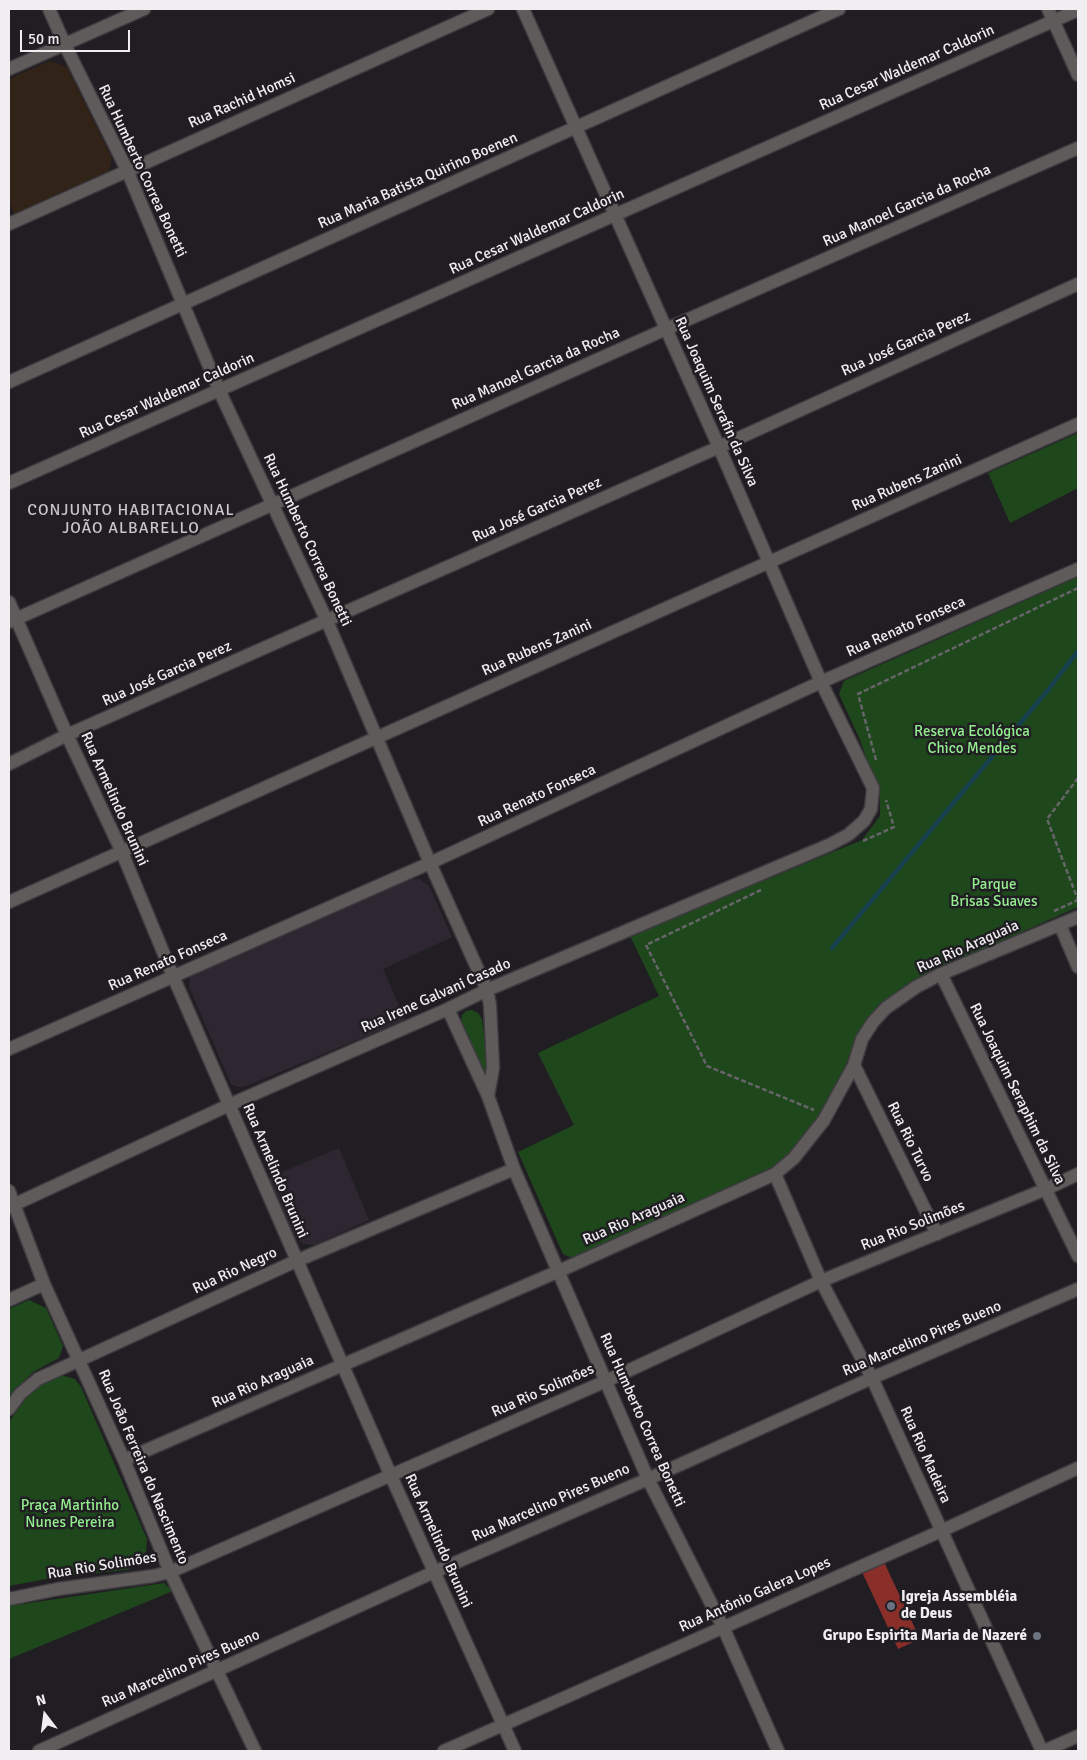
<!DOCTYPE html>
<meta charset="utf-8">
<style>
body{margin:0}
#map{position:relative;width:1087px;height:1760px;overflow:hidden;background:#211e23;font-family:Signika,sans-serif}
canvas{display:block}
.frame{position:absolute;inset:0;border:10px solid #f0eef1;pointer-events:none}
.north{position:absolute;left:20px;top:1690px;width:50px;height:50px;-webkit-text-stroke:4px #211e23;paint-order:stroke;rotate:345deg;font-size:14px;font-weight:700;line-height:20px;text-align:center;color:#f0eef1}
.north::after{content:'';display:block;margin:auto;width:18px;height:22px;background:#f0eef1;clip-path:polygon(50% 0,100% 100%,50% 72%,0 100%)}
.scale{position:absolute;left:20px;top:30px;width:110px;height:22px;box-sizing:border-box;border:2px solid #f0eef1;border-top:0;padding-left:6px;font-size:15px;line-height:18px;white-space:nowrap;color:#f0eef1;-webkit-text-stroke:4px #211e23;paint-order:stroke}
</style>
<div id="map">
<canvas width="1087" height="1760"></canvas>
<div class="frame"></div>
<div class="north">N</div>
<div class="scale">50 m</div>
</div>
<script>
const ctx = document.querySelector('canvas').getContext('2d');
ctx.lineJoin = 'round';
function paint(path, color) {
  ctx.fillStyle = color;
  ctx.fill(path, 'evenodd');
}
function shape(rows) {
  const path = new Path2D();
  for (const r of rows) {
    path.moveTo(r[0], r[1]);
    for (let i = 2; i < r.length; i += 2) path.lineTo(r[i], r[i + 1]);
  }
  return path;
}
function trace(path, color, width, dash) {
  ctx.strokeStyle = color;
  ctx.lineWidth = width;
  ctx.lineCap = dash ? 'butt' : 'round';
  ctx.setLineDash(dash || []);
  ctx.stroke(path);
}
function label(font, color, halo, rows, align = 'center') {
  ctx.font = font + ' Signika,sans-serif';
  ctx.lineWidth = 5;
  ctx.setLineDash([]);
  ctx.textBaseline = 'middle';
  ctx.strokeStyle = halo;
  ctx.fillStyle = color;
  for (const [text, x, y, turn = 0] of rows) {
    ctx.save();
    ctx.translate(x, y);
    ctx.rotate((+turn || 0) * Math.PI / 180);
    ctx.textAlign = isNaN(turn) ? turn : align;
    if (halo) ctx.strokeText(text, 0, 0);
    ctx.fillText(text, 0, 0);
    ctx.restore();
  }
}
paint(shape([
 [419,879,429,886,452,937,383,969,405,1020,244,1087,238,1087,231,1084,189,987,190,977,200,970,404,880],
 [339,1148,369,1220,314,1245,304,1244,293,1236,268,1178]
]), '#2e2731');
paint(shape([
 [50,61,67,67,112,158,109,171,14,214,9,199,9,79]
]), '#322318');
paint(shape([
 [1078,433,1078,488,1010,523,988,473],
 [1078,577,1078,907,938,969,882,1004,869,1017,857,1035,847,1062,820,1116,789,1154,773,1167,577,1257,570,1257,563,1254,518,1152,574,1125,538,1053,659,996,630,936,862,840,880,816,880,798,860,740,839,694,844,681],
 [472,1010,478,1013,482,1019,488,1068,485,1073,481,1073,461,1022,462,1015,466,1011],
 [29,1300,46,1308,63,1346,59,1358,33,1372,9,1396,9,1309],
 [61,1375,75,1379,81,1387,147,1539,146,1551,139,1564,126,1570,57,1577,9,1586,9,1422,27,1397,43,1383],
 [164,1583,173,1591,9,1659,9,1606]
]), '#1e471c');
trace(shape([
 [832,948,1048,690,1078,651]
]), '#16404d', 4.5);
paint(shape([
 [884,1562,920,1639,898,1649,862,1572]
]), '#8a2e2a');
const minor = shape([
 [49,9,65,45,127,170,219,390,327,621,430,863,487,990,490,1005,493,1068,488,1096],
 [1048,9,1078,75],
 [9,69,144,9],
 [9,224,488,9],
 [9,382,839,9],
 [9,483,1078,10],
 [9,602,67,735,121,850,173,976,391,1476,515,1751],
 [9,622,666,329,1078,148],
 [9,764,67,735,719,447,1078,284],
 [9,902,1078,424],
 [1060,925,1078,967],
 [941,974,1078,1256],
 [448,1009,488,1096,514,1169,648,1479,723,1627,778,1751],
 [9,1049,430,863,821,682,1078,569],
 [854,1065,937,1234],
 [775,1174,821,1281,872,1378,1042,1751],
 [9,1191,44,1284,124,1460,170,1572,255,1751],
 [9,1207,229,1105,448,1009,487,990,829,845,848,835,864,821,871,809,873,788,821,682,719,447,523,9],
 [9,1300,44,1284],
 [9,1409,20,1394,38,1379,296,1261,514,1169],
 [124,1460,559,1271,775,1174,794,1158,824,1120,854,1065,862,1039,873,1022,886,1008,916,987,941,974,1078,917],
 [9,1599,58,1589,153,1576,170,1572,606,1381,821,1281,1046,1189,1078,1174],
 [39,1751,434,1572,648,1479,872,1378,1078,1289],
 [444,1751,941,1531,1078,1468],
 [1044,1751,1078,1736]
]);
trace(minor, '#3e3b40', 15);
trace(shape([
 [876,760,858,694,1078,588],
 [1078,778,1047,819,1078,900],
 [863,841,894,827,886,800],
 [761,890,646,945,707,1066,814,1110],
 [1054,911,1078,900]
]), '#676569', 2.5, [5, 2.5]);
trace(minor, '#5e5b5a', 12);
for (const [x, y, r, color] of [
 [891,1606,5,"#6b7280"],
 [1037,1636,5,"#6b7280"]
]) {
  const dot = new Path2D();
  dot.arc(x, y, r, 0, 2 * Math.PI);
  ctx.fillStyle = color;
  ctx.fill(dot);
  trace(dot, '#211e23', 2);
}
label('15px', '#f0eef1', '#211e23', [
 ["Rua Cesar Waldemar Caldorin",907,68,-24],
 ["Rua Rachid Homsi",242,101,-24],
 ["Rua Humberto Correa Bonetti",142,171,65],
 ["Rua Maria Batista Quirino Boenen",418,181,-24],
 ["Rua Manoel Garcia da Rocha",907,206,-24],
 ["Rua Cesar Waldemar Caldorin",537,232,-24],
 ["Rua José Garcia Perez",906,344,-24],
 ["Rua Manoel Garcia da Rocha",536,369,-24],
 ["Rua Cesar Waldemar Caldorin",167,396,-24],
 ["Rua Joaquim Serafin da Silva",716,402,66],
 ["Rua Rubens Zanini",907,483,-24],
 ["Rua José Garcia Perez",537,510,-24],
 ["Rua Humberto Correa Bonetti",307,540,65],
 ["Rua Renato Fonseca",906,627,-24],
 ["Rua Rubens Zanini",537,648,-24],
 ["Rua José Garcia Perez",167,674,-24],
 ["Rua Renato Fonseca",537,796,-25],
 ["Rua Armelindo Brunini",114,799,66],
 ["Rua Rio Araguaia",968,947,-24],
 ["Rua Renato Fonseca",168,961,-24],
 ["Rua Irene Galvani Casado",436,996,-24],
 ["Rua Joaquim Seraphim da Silva",1017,1094,64],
 ["Rua Rio Turvo",910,1142,64],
 ["Rua Armelindo Brunini",275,1171,67],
 ["Rua Rio Araguaia",634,1219,-24],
 ["Rua Rio Solimões",913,1226,-22],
 ["Rua Rio Negro",235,1271,-25],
 ["Rua Marcelino Pires Bueno",922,1339,-23],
 ["Rua Rio Araguaia",263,1382,-24],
 ["Rua Rio Solimões",543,1391,-24],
 ["Rua Humberto Correa Bonetti",642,1420,66],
 ["Rua Rio Madeira",925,1455,66],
 ["Rua João Ferreira do Nascimento",143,1467,67],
 ["Rua Marcelino Pires Bueno",551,1503,-24],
 ["Rua Armelindo Brunini",438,1541,66],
 ["Rua Rio Solimões",102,1566,-9],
 ["Rua Antônio Galera Lopes",755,1595,-24],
 ["Rua Marcelino Pires Bueno",181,1669,-24]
]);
label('15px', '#93ee8e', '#211e23', [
 ["Reserva Ecológica",972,732],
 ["Chico Mendes",972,749],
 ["Parque",994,885],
 ["Brisas Suaves",994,902],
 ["Praça Martinho",70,1506],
 ["Nunes Pereira",70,1523]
]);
label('bold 15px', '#f0eef1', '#211e23', [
 ["Igreja Assembléia",901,1597],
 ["de Deus",901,1614],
 ["Grupo Espirita Maria de Nazeré",1027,1636,"right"]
], 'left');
ctx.letterSpacing = '1px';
label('16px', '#cac6cc', '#211e23', [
 ["CONJUNTO HABITACIONAL",131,511],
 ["JOÃO ALBARELLO",131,529]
]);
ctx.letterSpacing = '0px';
</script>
